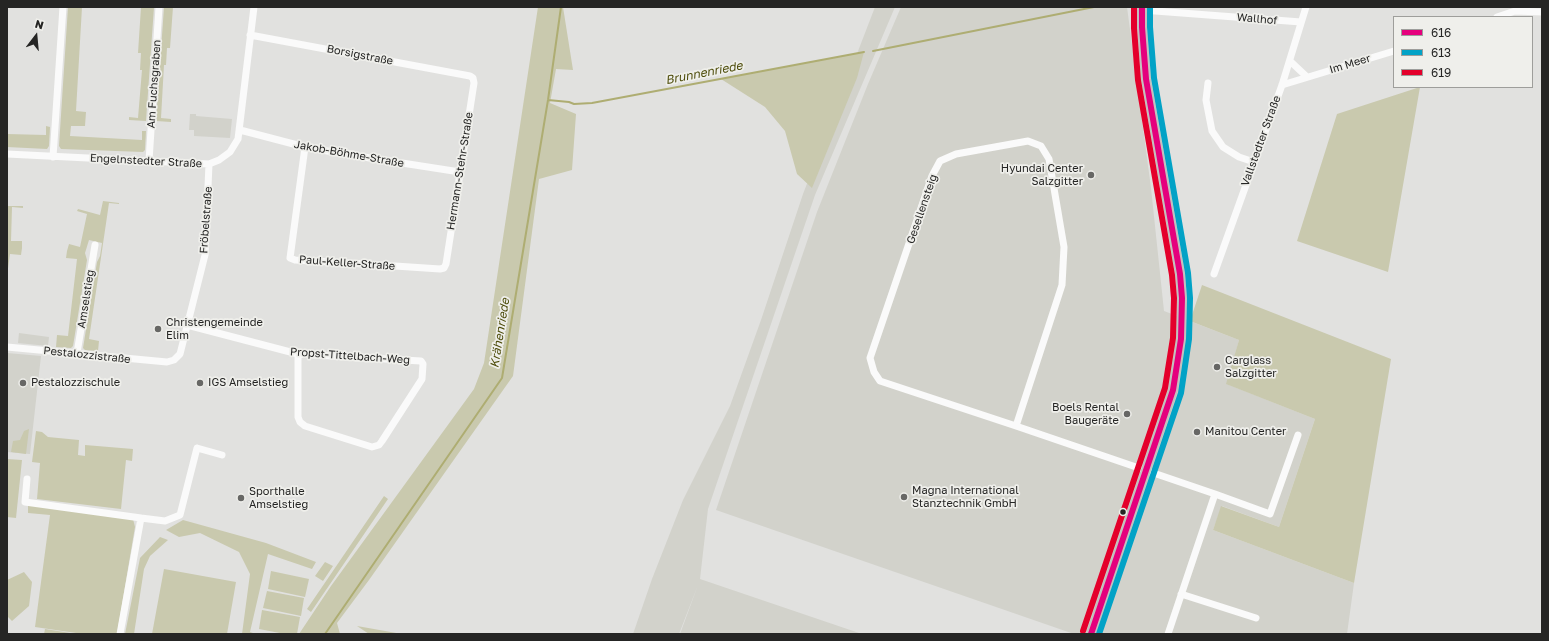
<!DOCTYPE html>
<meta charset="utf-8">
<style>
body{margin:0}
#map{position:relative;width:1549px;height:641px;overflow:hidden;background:#e1e1df;font-family:"Golos Text",sans-serif}
canvas{display:block}
.frame{position:absolute;inset:0;border:8px solid #252524;pointer-events:none}
.legend{position:absolute;left:1393px;top:16px;width:140px;height:72px;box-sizing:border-box;background:#efefeb;border:1px solid #9e9e9b;margin:0;padding:5px 7px;list-style:none;font-size:12px;color:#252524}
.legend li{display:flex;align-items:center;gap:8px;height:20px}
.legend b{width:20px;border:1px solid #9e9e9b}
.north{position:absolute;left:16px;top:16px;width:40px;height:40px;-webkit-text-stroke:3px #efefeb;paint-order:stroke;rotate:16deg;font-size:11px;font-weight:700;line-height:16px;text-align:center;color:#252524}
.north::after{content:'';display:block;margin:auto;width:14px;height:18px;background:#252524;clip-path:polygon(50% 0,100% 100%,50% 72%,0 100%)}
</style>
<div id="map">
<canvas width="1549" height="641"></canvas>
<div class="frame"></div>
<ul class="legend">
<li><b style="height:5px;background:#e5007d"></b>616</li>
<li><b style="height:5px;background:#02a2c6"></b>613</li>
<li><b style="height:5px;background:#e4002b"></b>619</li>
</ul>
<div class="north">N</div>
</div>
<script>
const ctx = document.querySelector('canvas').getContext('2d');
ctx.lineJoin = 'round';
function paint(path, color) {
  ctx.fillStyle = color;
  ctx.fill(path, 'evenodd');
}
function shape(rows) {
  const path = new Path2D();
  for (const r of rows) {
    path.moveTo(r[0], r[1]);
    for (let i = 2; i < r.length; i += 2) path.lineTo(r[i], r[i + 1]);
  }
  return path;
}
function trace(path, color, width, dash) {
  ctx.strokeStyle = color;
  ctx.lineWidth = width;
  ctx.lineCap = dash ? 'butt' : 'round';
  ctx.setLineDash(dash || []);
  ctx.stroke(path);
}
function label(font, color, halo, rows, align = 'center') {
  ctx.font = font + ' "Golos Text",sans-serif';
  ctx.lineWidth = 3.5;
  ctx.setLineDash([]);
  ctx.textBaseline = 'middle';
  ctx.strokeStyle = halo;
  ctx.fillStyle = color;
  for (const [text, x, y, turn = 0] of rows) {
    ctx.save();
    ctx.translate(x, y);
    ctx.rotate((+turn || 0) * Math.PI / 180);
    ctx.textAlign = isNaN(turn) ? turn : align;
    if (halo) ctx.strokeText(text, 0, 0);
    ctx.fillText(text, 0, 0);
    ctx.restore();
  }
}
paint(shape([
 [875,7,895,7,815,195,742,409,708,509,700,579,862,634,680,634,698,585,679,634,633,634,652,579,683,500,730,406,761,320,803,194],
 [901,7,1127,7,1151,188,1164,311,1239,340,1227,384,1315,419,1279,527,1222,506,1213,530,1354,583,1347,634,1074,634,716,510,817,212,868,84],
 [190,114,196,114,196,116,232,119,230,138,194,136,194,130,189,130],
 [19,333,49,337,48,346,18,343],
 [7,353,41,356,30,454,7,452]
]), '#d2d2cb');
paint(shape([
 [68,7,82,7,76,111,86,112,85,126,71,126,70,136,142,140,142,131,146,131,145,150,143,152,61,149,59,146],
 [141,7,154,7,146,121,129,120,129,117,138,118,142,70,140,70,141,53,138,53],
 [164,7,173,7,170,48,167,48,166,65,164,65,161,118,171,119,171,122,156,121],
 [538,7,563,7,573,70,556,69,550,103,576,114,572,170,539,179,513,376,369,580,337,623,340,634,299,634,331,586,474,389,484,363],
 [864,52,857,78,812,188,797,174,785,131,765,107,721,79],
 [1420,87,1388,272,1297,241,1337,114],
 [46,126,50,127,49,146,47,149,7,147,7,134,46,135],
 [103,201,119,203,119,204,109,203,89,339,99,341,98,351,85,350,83,348,97,262,100,256,102,243,89,240,85,253,87,260,73,346,71,348,56,347,57,335,68,336,77,259,66,258,67,251,69,244,80,247,87,214,77,211,78,209,100,215],
 [7,206,23,206,23,208,12,207,11,241,22,241,22,248,21,255,10,254,7,276],
 [1202,285,1391,359,1354,583,1213,530,1221,506,1279,527,1315,419,1226,384,1239,340,1190,321],
 [29,429,26,454,11,452,13,441,20,440,24,431],
 [36,431,42,432,48,437,79,440,78,455,85,456,85,445,133,449,132,461,126,460,121,509,37,499,40,463,32,462],
 [7,459,22,460,16,518,7,517],
 [384,496,388,499,311,612,307,609],
 [28,505,133,519,135,527,117,634,83,634,35,627,50,515,28,513],
 [183,520,266,543,316,562,312,569,268,554,250,632,256,634,242,634,250,574,239,552,200,533,179,537,166,530],
 [160,537,168,540,150,556,144,569,134,634,125,634,140,558],
 [325,562,333,566,323,581,315,576],
 [164,569,236,582,227,634,152,634],
 [271,571,309,579,305,597,268,589],
 [24,572,32,582,29,606,12,621,8,617,7,613,7,580],
 [267,591,304,598,301,616,263,608],
 [262,610,300,617,297,634,285,634,259,629],
 [357,626,402,634,369,634],
 [45,629,77,634,44,634]
]), '#c9c9ae');
trace(shape([
 [873,51,1094,7],
 [548,100,569,102,574,104,592,103,864,52],
 [325,634,502,378,548,100,561,7]
]), '#aead72', 2);
trace(shape([
 [1142,10,1301,22],
 [1497,17,1515,11,1542,12],
 [250,35,470,76,473,78,474,83,446,264,444,268,440,269,365,264,295,260,290,258,305,147],
 [1290,61,1307,77],
 [1208,83,1206,100,1212,131,1223,147,1239,157,1254,162],
 [1282,85,1394,51],
 [240,130,305,147,344,154,460,172],
 [7,154,209,164,219,160,230,152,238,139,254,7],
 [53,157,63,7],
 [149,161,159,7],
 [1214,274,1282,85,1306,7],
 [187,325,298,354,421,361,423,364,422,379,382,441,379,445,372,447,305,426,300,422,298,417,298,354],
 [7,347,167,362,174,360,180,354,205,255,209,164],
 [77,353,95,245],
 [1016,426,1062,285,1064,247,1049,159,1041,146,1028,141,956,154,940,161,932,176,870,358,874,372,880,381,1016,426,1215,494,1168,634],
 [27,479,25,502,141,518,120,634],
 [1215,494,1270,514,1298,435],
 [141,518,165,521,180,515,197,448,222,455],
 [1181,594,1256,618]
]), '#fafafa', 7);
trace(shape([
 [1091,634,1173,390,1181,339,1182,298,1180,274,1146,79,1142,27,1142,7]
]), '#c3c2bf', 10);
trace(shape([
 [1091,634,1173,390,1181,339,1182,298,1180,274,1146,79,1142,27,1142,7]
]), '#e5007d', 6);
trace(shape([
 [1099,634,1181,393,1189,339,1190,298,1188,273,1154,78,1150,27,1150,7]
]), '#02a2c6', 6);
trace(shape([
 [1083,631,1165,388,1173,338,1174,298,1172,275,1138,80,1134,28,1134,7]
]), '#e4002b', 6);
for (const [x, y, r, color] of [
 [1091,175,4,"#676765"],
 [158,329,4,"#676765"],
 [1217,367,4,"#676765"],
 [23,383,4,"#676765"],
 [200,383,4,"#676765"],
 [1127,414,4,"#676765"],
 [1197,432,4,"#676765"],
 [904,497,4,"#676765"],
 [241,498,4,"#676765"],
 [1123,512,3.5,"#252524"]
]) {
  const dot = new Path2D();
  dot.arc(x, y, r, 0, 2 * Math.PI);
  ctx.fillStyle = color;
  ctx.fill(dot);
  trace(dot, '#efefeb', 1.5);
}
label('11px', '#252524', '#efefeb', [
 ["Wallhof",1257,19,5],
 ["Borsigstraße",360,55,11],
 ["Im Meer",1350,64,-17],
 ["Am Fuchsgraben",154,84,-86],
 ["Vallstedter Straße",1261,141,-70],
 ["Jakob-Böhme-Straße",349,154,10],
 ["Engelnstedter Straße",146,161,3],
 ["Hermann-Stehr-Straße",460,171,-81],
 ["Gesellensteig",922,209,-71],
 ["Fröbelstraße",206,220,-86],
 ["Paul-Keller-Straße",347,263,4],
 ["Amselstieg",86,299,-81],
 ["Pestalozzistraße",87,355,6],
 ["Propst-Tittelbach-Weg",350,356,4]
]);
label('11px', '#252524', '#efefeb', [
 ["Hyundai Center",1083,169,"right"],
 ["Salzgitter",1083,182,"right"],
 ["Christengemeinde",166,323],
 ["Elim",166,336],
 ["Carglass",1225,361],
 ["Salzgitter",1225,374],
 ["Pestalozzischule",31,383],
 ["IGS Amselstieg",208,383],
 ["Boels Rental",1119,408,"right"],
 ["Baugeräte",1119,421,"right"],
 ["Manitou Center",1205,432],
 ["Magna International",912,491],
 ["Stanztechnik GmbH",912,504],
 ["Sporthalle",249,492],
 ["Amselstieg",249,505]
], 'left');
label('italic 12px', '#4d4c0a', '#efefeb', [
 ["Brunnenriede",704,73,-11],
 ["Krähenriede",500,333,-81]
]);
</script>
